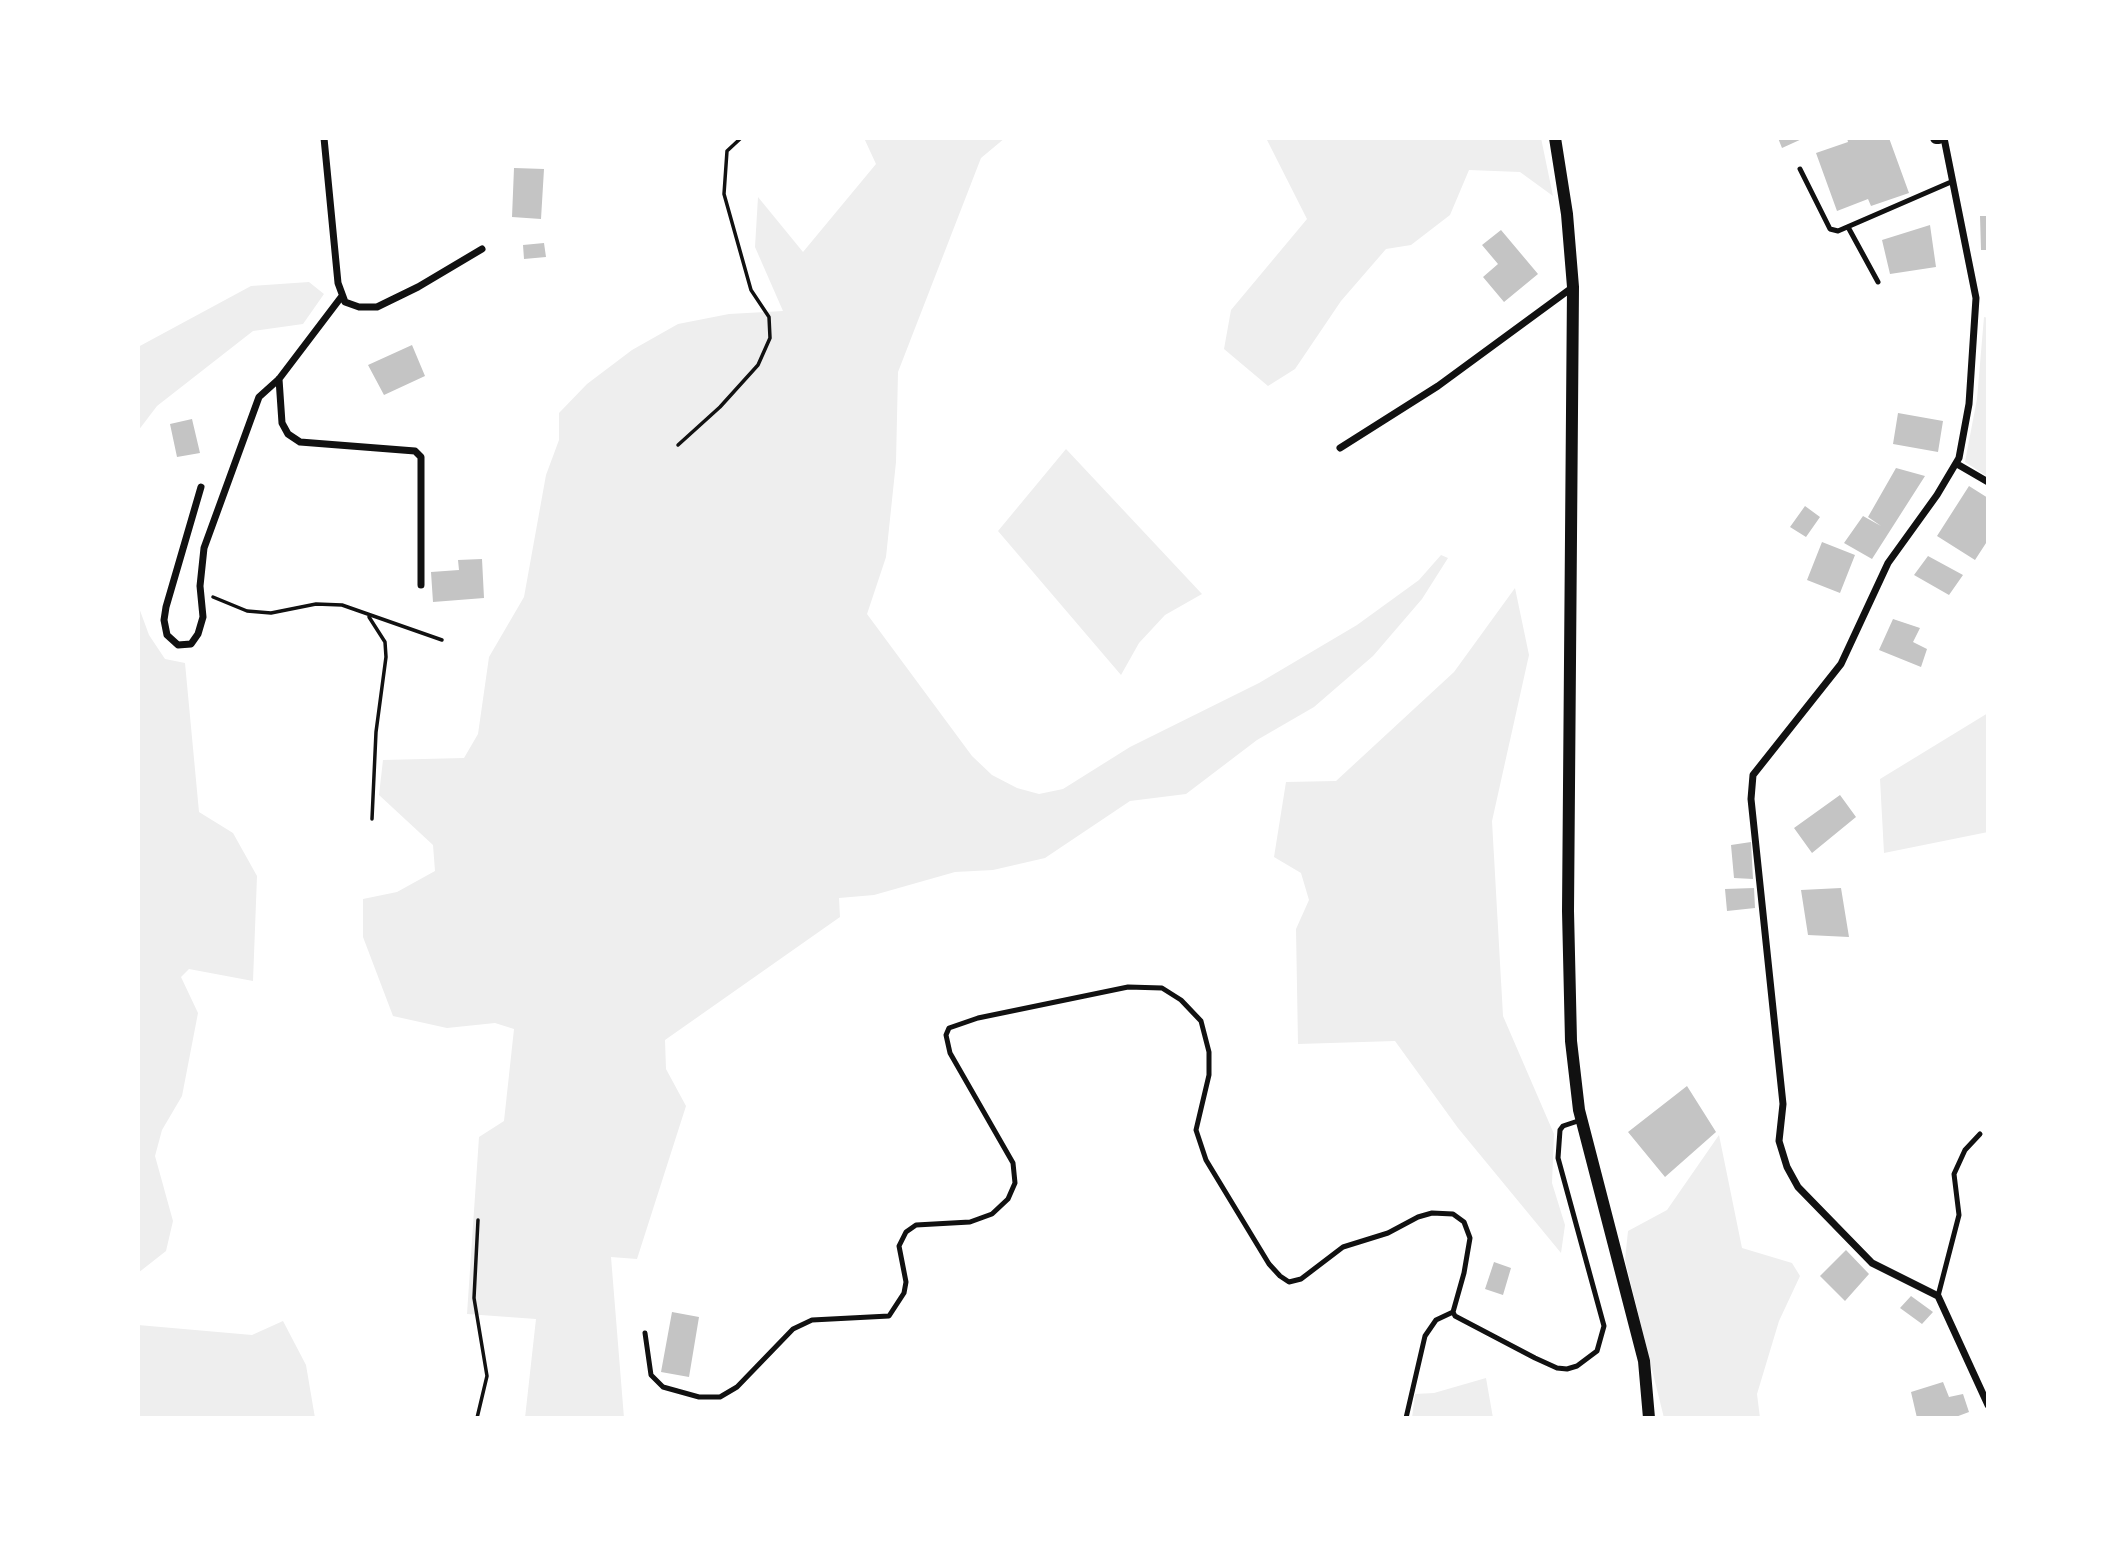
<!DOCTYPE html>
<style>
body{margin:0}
#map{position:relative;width:2126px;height:1556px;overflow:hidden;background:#fff;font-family:Helvetica,sans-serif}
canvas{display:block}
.frame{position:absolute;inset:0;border:140px solid #fff;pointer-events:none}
</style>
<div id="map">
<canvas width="2126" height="1556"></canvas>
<div class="frame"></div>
</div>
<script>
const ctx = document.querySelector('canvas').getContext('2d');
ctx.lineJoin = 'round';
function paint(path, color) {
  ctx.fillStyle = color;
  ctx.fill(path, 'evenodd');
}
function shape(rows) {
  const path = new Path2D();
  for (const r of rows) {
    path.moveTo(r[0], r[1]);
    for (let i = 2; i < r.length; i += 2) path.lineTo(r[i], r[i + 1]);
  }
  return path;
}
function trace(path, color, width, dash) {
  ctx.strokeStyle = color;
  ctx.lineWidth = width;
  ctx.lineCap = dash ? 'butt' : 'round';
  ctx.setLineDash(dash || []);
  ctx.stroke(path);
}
paint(shape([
 [864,138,1005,138,981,158,898,372,896,462,886,557,867,614,972,756,992,775,1017,788,1039,794,1063,789,1130,747,1259,683,1357,625,1419,580,1441,555,1448,558,1422,599,1373,656,1314,707,1257,740,1186,794,1130,801,1045,858,993,870,955,872,874,895,839,898,840,917,665,1040,666,1069,686,1106,637,1259,611,1257,624,1418,525,1418,536,1319,467,1314,479,1137,504,1121,514,1029,495,1023,447,1028,393,1016,363,937,363,899,397,892,435,871,433,845,379,795,383,760,464,758,478,734,489,657,524,597,546,475,559,440,559,413,587,384,632,350,678,324,729,314,783,311,755,247,758,197,803,252,876,164],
 [1266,138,1541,138,1553,196,1520,172,1469,170,1450,215,1411,245,1386,249,1341,301,1295,369,1268,386,1224,349,1231,310,1307,219],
 [309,282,324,294,303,324,253,331,157,406,138,431,138,347,251,286],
 [1984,317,1988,318,1988,477,1965,462,1977,399],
 [1066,449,1202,594,1165,615,1139,643,1121,675,998,531],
 [1515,588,1529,655,1492,821,1503,1016,1554,1134,1552,1183,1565,1225,1561,1253,1458,1128,1395,1041,1298,1044,1296,929,1309,900,1301,873,1274,857,1286,782,1336,781,1454,672],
 [138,605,149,635,165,659,185,663,199,812,233,833,257,876,253,981,189,969,181,977,198,1013,182,1096,162,1130,155,1156,173,1221,166,1251,138,1273],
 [1988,713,1988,832,1884,853,1880,779],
 [1719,1135,1742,1248,1792,1263,1800,1276,1779,1321,1757,1394,1760,1418,1664,1418,1625,1260,1628,1231,1667,1210],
 [283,1321,306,1365,315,1418,138,1418,138,1325,252,1335],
 [1486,1378,1493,1418,1412,1418,1415,1394,1434,1393]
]), '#eee');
paint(shape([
 [1778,138,1804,138,1782,148],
 [1847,138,1889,138,1909,193,1871,206,1868,199,1837,211,1816,153,1848,142],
 [514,168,544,169,541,219,512,217],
 [1980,216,1988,216,1988,250,1981,250],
 [1930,225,1936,267,1890,274,1882,240],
 [1501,230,1538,274,1504,302,1483,277,1498,264,1482,245],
 [544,243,546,257,524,259,523,245],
 [412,345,425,376,384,395,368,365],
 [1898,413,1943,421,1938,452,1893,444],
 [192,419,200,453,177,457,170,424],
 [1896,468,1925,476,1872,559,1844,543,1863,516,1881,526,1868,517],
 [1969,486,1988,498,1988,540,1975,560,1937,536],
 [1805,506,1820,517,1806,537,1790,527],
 [1822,542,1855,555,1840,593,1807,580],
 [1928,556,1963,575,1949,595,1914,575],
 [482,559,484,598,433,602,431,572,459,570,458,560],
 [1893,619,1920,628,1913,642,1927,649,1921,667,1879,650],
 [1840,795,1856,817,1812,853,1794,828],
 [1751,842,1753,879,1734,878,1731,845],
 [1754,888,1755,908,1727,911,1725,889],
 [1841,888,1849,937,1808,935,1801,890],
 [1687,1086,1716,1132,1665,1177,1628,1132],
 [1846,1250,1869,1274,1845,1301,1820,1276],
 [1494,1262,1511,1268,1503,1295,1485,1289],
 [1911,1296,1933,1312,1922,1324,1900,1308],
 [672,1312,699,1317,689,1377,661,1372],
 [1943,1382,1949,1397,1963,1394,1969,1412,1953,1418,1917,1418,1911,1392]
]), '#c4c4c4');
trace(shape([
 [678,445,720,407,758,365,770,338,769,317,751,290,724,194,727,151,741,138],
 [213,597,247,611,271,613,316,604,342,605,442,640],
 [369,617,385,642,386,657,376,732,372,819],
 [477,1418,487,1376,474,1298,478,1220]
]), '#111', 3.5);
trace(shape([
 [1800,169,1830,229,1838,231,1951,182],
 [1848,227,1878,282],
 [1938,1296,1959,1215,1954,1174,1965,1150,1980,1134],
 [645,1333,651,1375,663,1387,699,1397,720,1397,737,1387,793,1329,812,1320,889,1316,904,1293,906,1282,899,1246,906,1232,916,1225,970,1222,992,1214,1008,1199,1015,1183,1013,1163,950,1053,946,1035,949,1028,978,1018,1128,987,1162,988,1181,1000,1201,1021,1209,1052,1209,1075,1196,1130,1206,1160,1269,1264,1280,1276,1289,1282,1301,1279,1343,1247,1388,1233,1418,1217,1432,1213,1453,1214,1464,1222,1470,1238,1464,1273,1453,1312,1455,1316,1535,1358,1557,1368,1567,1369,1577,1366,1597,1351,1604,1326,1558,1158,1560,1130,1563,1126,1581,1120],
 [1406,1418,1425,1336,1436,1320,1453,1312]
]), '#111', 5);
trace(shape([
 [324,138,338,283,345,302,359,307,377,307,418,287,482,249],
 [1944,138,1976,298,1969,404,1959,458,1937,495,1888,563,1841,664,1753,775,1751,799,1783,1104,1779,1141,1787,1167,1798,1187,1872,1263,1938,1296,1988,1405],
 [279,379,282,423,288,434,300,442,415,451,421,457,421,585],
 [1340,448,1438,386,1573,287],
 [1957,464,1988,482],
 [201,487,166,607,164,620,167,635,178,645,191,644,198,634,203,617,200,586,204,548,259,397,279,379,342,296]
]), '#111', 7);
trace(shape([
 [1555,138,1567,214,1573,287,1568,911,1571,1041,1579,1110,1644,1361,1649,1418],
 [1936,138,1939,138]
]), '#111', 12);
</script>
